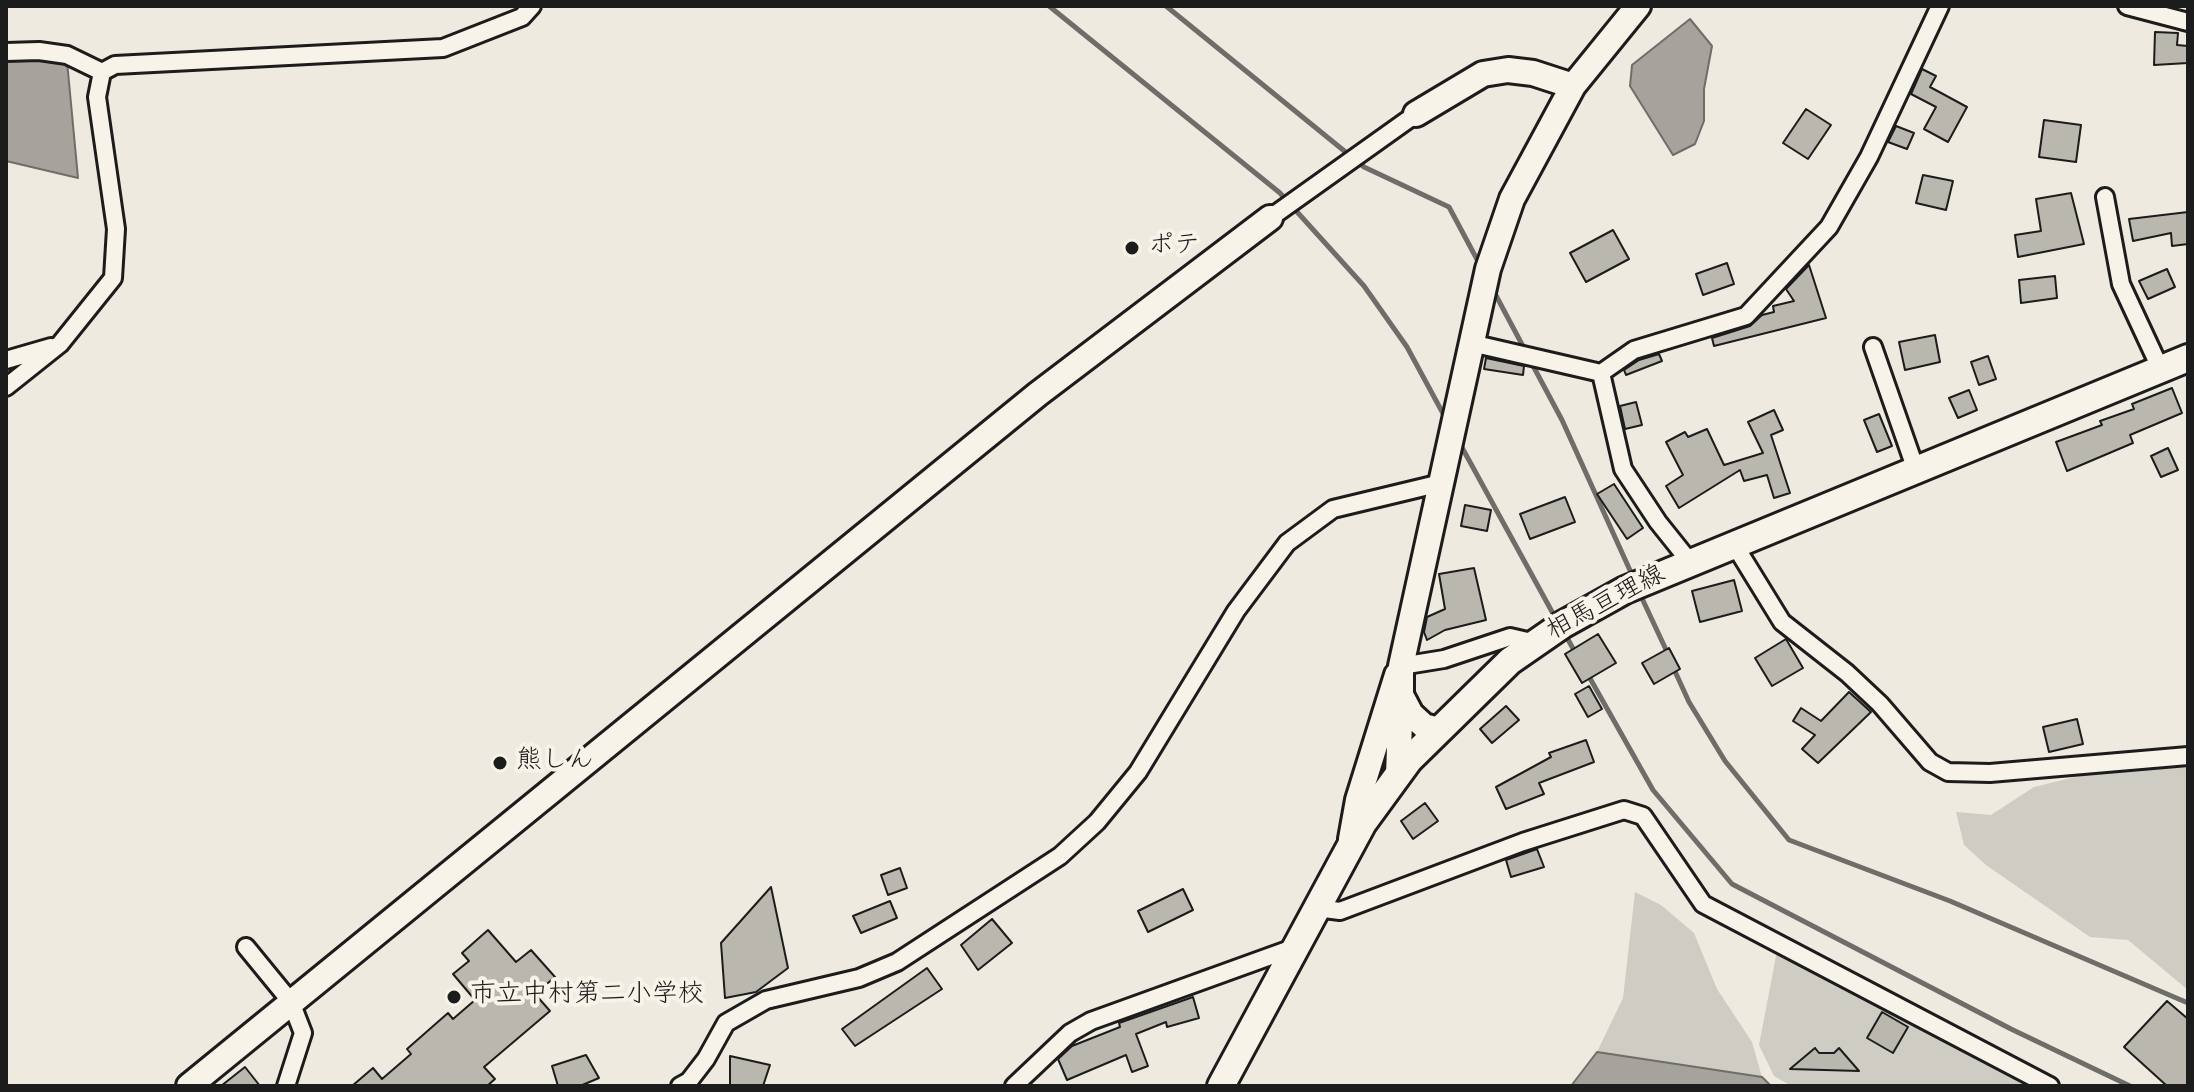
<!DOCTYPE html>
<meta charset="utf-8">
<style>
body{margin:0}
#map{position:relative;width:2194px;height:1092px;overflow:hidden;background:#eeeae0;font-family:"Gochi Hand",sans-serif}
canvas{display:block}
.frame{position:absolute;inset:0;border:8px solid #1c1c1c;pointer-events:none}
</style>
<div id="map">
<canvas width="2194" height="1092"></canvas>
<div class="frame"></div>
</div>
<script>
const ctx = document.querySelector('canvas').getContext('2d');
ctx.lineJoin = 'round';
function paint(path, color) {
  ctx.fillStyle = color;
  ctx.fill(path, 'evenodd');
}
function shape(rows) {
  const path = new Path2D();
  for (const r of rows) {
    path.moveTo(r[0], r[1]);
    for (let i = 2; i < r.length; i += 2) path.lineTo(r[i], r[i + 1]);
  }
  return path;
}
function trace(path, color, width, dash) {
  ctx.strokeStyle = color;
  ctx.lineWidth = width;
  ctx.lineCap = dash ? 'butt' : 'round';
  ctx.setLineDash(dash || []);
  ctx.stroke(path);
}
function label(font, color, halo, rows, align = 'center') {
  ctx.font = font + ' "Gochi Hand","Klee One",sans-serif';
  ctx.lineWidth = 8;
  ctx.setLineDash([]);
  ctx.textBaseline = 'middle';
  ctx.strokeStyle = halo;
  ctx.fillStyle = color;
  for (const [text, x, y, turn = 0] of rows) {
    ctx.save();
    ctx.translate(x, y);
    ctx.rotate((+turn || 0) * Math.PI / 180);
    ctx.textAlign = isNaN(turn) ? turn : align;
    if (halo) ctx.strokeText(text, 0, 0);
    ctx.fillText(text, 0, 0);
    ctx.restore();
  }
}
paint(shape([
 [2188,763,2188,990,2128,940,2090,937,1986,865,1964,845,1956,812,1991,815,2034,787,2079,776],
 [1635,892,1661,905,1694,933,1717,989,1752,1042,1762,1077,1597,1052,1623,998],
 [1777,951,2037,1086,1791,1086,1774,1076,1759,1045]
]), '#cfccc3');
const water = shape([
 [1690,19,1712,46,1704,89,1704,121,1695,144,1673,155,1630,86,1632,65,1690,19],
 [22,60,67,61,78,178,6,161,6,62,22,60],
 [1597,1052,1762,1077,1771,1086,1571,1086,1597,1052]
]);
paint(water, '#a6a39d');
trace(water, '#6f6d69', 2);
trace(shape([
 [1049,6,1280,193,1364,286,1407,347,1446,419],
 [1166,6,1364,167,1449,207,1480,265],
 [1492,288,1525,350],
 [1531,362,1562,420,1633,577],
 [1459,442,1556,619],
 [1640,594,1668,654],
 [1565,634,1576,654],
 [1673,667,1689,702,1725,761,1789,840,1950,901,2188,1003],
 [1587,673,1653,790,1732,884,2011,1029,2130,1086]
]), '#6f6d69', 5);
const building = shape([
 [2155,32,2178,33,2177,45,2188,46,2188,63,2154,65,2155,32],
 [1922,69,1936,76,1930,87,1967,107,1948,142,1924,129,1936,107,1911,94,1922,69],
 [1806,109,1831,125,1808,159,1783,143,1806,109],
 [2044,120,2081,125,2076,162,2039,157,2044,120],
 [1896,126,1914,133,1907,149,1888,142,1896,126],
 [1923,175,1953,181,1946,210,1916,203,1923,175],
 [2071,193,2084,244,2018,257,2015,235,2041,231,2036,199,2071,193],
 [2188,212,2188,244,2172,246,2171,233,2133,241,2129,219,2188,212],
 [1613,230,1629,259,1586,282,1570,253,1613,230],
 [1727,263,1734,284,1703,295,1696,274,1727,263],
 [1809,265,1826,318,1714,346,1712,338,1750,326,1762,315,1774,312,1773,306,1794,301,1786,289,1809,265],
 [2167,269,2175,287,2148,299,2139,281,2167,269],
 [2055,276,2057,298,2021,303,2019,280,2055,276],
 [1935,335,1940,362,1905,370,1899,342,1935,335],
 [1659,354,1662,361,1626,375,1624,370,1639,360,1659,354],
 [1988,356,1996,379,1979,385,1971,362,1988,356],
 [1486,358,1524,366,1523,375,1484,369,1486,358],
 [2172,388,2182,413,2130,435,2133,443,2067,471,2056,442,2102,425,2100,421,2134,409,2132,404,2172,388],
 [1969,390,1977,410,1958,418,1949,398,1969,390],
 [1636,402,1642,425,1625,429,1620,406,1636,402],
 [1774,410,1783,430,1771,435,1790,493,1774,498,1767,475,1744,481,1740,470,1679,508,1666,486,1683,475,1666,442,1685,432,1688,437,1707,429,1724,465,1763,453,1748,422,1774,410],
 [1879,414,1892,446,1877,452,1864,420,1879,414],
 [2168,448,2178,470,2161,477,2151,456,2168,448],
 [1614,484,1643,528,1627,539,1597,494,1614,484],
 [1565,497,1575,522,1530,539,1520,514,1565,497],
 [1465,505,1491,510,1487,531,1461,526,1465,505],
 [1474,568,1486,620,1445,630,1427,640,1424,632,1427,617,1445,609,1439,574,1474,568],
 [1734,580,1742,611,1700,622,1692,591,1734,580],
 [1598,634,1616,663,1582,683,1565,654,1598,634],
 [1786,639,1803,668,1772,686,1755,658,1786,639],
 [1669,648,1680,669,1654,684,1642,663,1669,648],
 [1589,686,1602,709,1588,717,1575,694,1589,686],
 [1849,692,1871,712,1818,763,1802,749,1815,735,1793,721,1801,708,1821,721,1849,692],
 [1506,706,1519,720,1492,743,1480,729,1506,706],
 [2077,719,2083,744,2049,752,2043,727,2077,719],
 [1586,740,1594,762,1539,783,1544,794,1506,809,1496,787,1551,757,1549,753,1586,740],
 [1425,803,1438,821,1413,839,1401,821,1425,803],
 [1537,849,1544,867,1511,877,1506,860,1537,849],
 [900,868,907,888,888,895,881,875,900,868],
 [771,887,788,968,756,992,725,998,721,943,771,887],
 [1183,889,1193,910,1148,932,1138,911,1183,889],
 [890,901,897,918,861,933,853,916,890,901],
 [992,919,1012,943,978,970,961,945,992,919],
 [488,930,516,962,531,950,555,977,535,994,550,1011,484,1067,495,1079,487,1086,352,1086,373,1068,382,1079,411,1054,407,1049,448,1013,453,1019,475,1000,453,974,469,961,462,953,488,930],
 [927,968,942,989,855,1046,842,1029,927,968],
 [1193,997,1199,1018,1167,1027,1166,1022,1136,1034,1148,1066,1132,1072,1126,1055,1067,1080,1058,1059,1072,1046,1120,1027,1119,1023,1193,997],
 [2167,1001,2188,1019,2188,1086,2167,1086,2124,1047,2167,1001],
 [1882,1012,1908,1027,1893,1053,1867,1038,1882,1012],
 [1815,1048,1819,1053,1834,1053,1839,1048,1859,1071,1790,1069,1815,1048],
 [586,1055,599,1078,580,1086,558,1086,552,1066,586,1055],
 [730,1056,770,1065,763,1086,730,1086,730,1056],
 [245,1067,260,1086,221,1086,245,1067]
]);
paint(building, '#bab7af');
trace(building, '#1c1c1c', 2);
const street = shape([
 [2127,6,2188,22],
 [6,52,39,51,67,55,102,72],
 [2105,197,2121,284,2161,370],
 [1270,218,1416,114],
 [1471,343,1601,373,1634,350,1746,316,1829,227,1869,157,1940,6],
 [1873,347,1916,470],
 [6,360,51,347],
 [1601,373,1623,469,1658,522,1690,562],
 [6,387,60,344,113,278,116,229,97,97,102,72,115,65,443,48,522,17,532,6],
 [1734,544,1782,622,1847,673,1880,704,1930,762,1948,772,1990,773,2188,756],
 [1401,666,1444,659,1510,637,1536,643],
 [1316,908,1340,911,1523,842,1624,810,1643,816,1703,904,2050,1086],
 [246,947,291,1002,303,1033,286,1086],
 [680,1086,689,1081,706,1059,726,1023,766,1000,859,978,897,962,1060,856,1097,822,1138,772,1236,611,1287,543,1333,509,1441,483],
 [1014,1086,1070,1033,1091,1021,1293,948]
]);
const secondary = shape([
 [1416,114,1483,74,1508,70,1533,73,1573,86,1638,6],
 [1439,730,1424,726,1411,714,1401,695,1401,666,1488,269,1512,199,1573,86],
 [1398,775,1401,695],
 [1351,839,1358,800,1397,675],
 [189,1086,1038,394,1270,218]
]);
const primary = shape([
 [1221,1086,1363,823,1409,760,1510,661,1562,625,1625,590,2188,358]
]);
trace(street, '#1c1c1c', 22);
trace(secondary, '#1c1c1c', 30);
trace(primary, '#1c1c1c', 32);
trace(street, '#f7f3e8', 16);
trace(secondary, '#f7f3e8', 24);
trace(primary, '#f7f3e8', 26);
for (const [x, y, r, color] of [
 [1132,248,8,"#1c1c1c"],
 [500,763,8,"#1c1c1c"],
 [454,997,8,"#1c1c1c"]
]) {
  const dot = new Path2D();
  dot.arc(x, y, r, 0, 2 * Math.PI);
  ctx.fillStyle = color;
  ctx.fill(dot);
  trace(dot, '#f7f3e8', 3);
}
label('26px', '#1c1c1c', '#f7f3e8', [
 ["ポテ",1148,248],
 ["熊しん",516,763],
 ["市立中村第二小学校",470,997]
], 'left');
label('26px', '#1c1c1c', '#f7f3e8', [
 ["相馬亘理線",1607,605,-28]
]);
</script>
